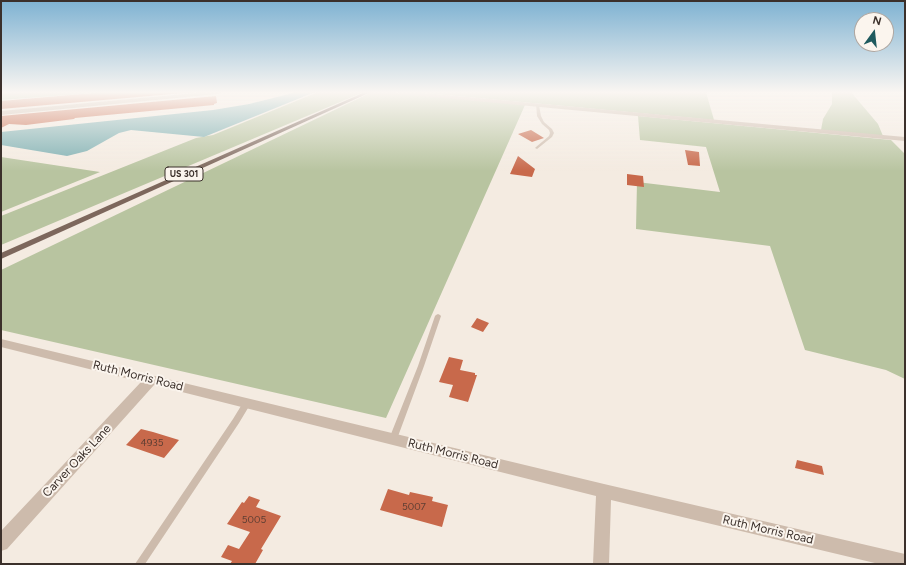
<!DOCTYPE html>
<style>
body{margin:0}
#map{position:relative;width:906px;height:565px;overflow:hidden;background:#f4ebe1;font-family:Figtree,sans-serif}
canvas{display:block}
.frame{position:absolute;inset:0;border:2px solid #3b302b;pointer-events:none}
.north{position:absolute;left:854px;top:12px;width:40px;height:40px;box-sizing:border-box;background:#fbf5ee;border:1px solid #aea6a0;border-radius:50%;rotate:15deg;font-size:11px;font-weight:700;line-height:16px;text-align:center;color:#3b302b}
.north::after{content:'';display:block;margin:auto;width:14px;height:18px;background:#1f5a5e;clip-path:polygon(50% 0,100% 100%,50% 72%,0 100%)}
</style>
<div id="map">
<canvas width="906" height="565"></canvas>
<div class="frame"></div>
<div class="north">N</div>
</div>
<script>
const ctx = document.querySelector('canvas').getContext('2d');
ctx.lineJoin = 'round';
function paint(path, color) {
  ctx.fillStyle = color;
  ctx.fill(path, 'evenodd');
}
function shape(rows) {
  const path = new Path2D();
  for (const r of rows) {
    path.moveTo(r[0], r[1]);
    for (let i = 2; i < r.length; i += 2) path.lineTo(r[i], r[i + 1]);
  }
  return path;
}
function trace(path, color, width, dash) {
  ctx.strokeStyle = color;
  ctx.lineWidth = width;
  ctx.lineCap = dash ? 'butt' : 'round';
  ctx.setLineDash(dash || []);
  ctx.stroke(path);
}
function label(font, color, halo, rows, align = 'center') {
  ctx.font = font + ' Figtree,sans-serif';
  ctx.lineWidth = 4;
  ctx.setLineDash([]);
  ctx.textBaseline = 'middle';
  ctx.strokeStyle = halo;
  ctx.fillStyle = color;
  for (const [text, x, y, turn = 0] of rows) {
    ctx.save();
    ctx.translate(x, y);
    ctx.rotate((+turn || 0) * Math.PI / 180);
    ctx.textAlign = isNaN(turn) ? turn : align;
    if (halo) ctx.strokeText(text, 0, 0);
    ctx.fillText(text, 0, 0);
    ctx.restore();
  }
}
paint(shape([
 [1,92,109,92,1,100],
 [318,92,364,92,1,245,1,216,196,138,213,135],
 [372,92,386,92,525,105,386,418,1,330,1,270],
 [414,92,706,92,714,120],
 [832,92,851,92,878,124,883,136,821,130,823,119,832,104],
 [638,116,891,140,905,154,905,379,886,370,805,350,770,246,636,229,637,182,720,192,706,147,640,140],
 [1,157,100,172,1,212]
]), '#b8c4a0');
paint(shape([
 [297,92,315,92,204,137,131,130,119,133,87,151,67,156,1,145,1,132,213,110,249,104]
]), '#7fb0b2');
paint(shape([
 [105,92,195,92,1,109,1,101],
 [216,96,217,103,214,104,214,105,75,118,74,119,26,125,9,124,1,128,1,116],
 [531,130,544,138,532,142,518,134],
 [685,150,699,152,700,166,688,165],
 [518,156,535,169,532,177,510,174],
 [627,174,643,176,644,187,627,185],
 [477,318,489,323,483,332,471,327],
 [449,357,463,360,460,370,475,373,475,375,477,375,468,402,449,397,453,385,439,382],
 [141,429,153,432,179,440,164,458,126,445],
 [797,460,822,466,824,475,795,468],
 [388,489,409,495,410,492,433,497,432,501,448,505,442,527,380,510],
 [249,496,260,500,256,507,281,516,261,549,263,550,255,564,230,564,232,561,221,557,228,545,239,549,250,532,227,524,242,502,244,503]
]), '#c8694b');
trace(shape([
 [1,95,59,92]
]), '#b9a596', 1, [1, 1]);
paint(shape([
 [536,104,539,105,541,116,544,122,552,129,554,133,552,137,537,149,535,148,536,147,549,136,550,133,549,130,542,124,537,116,536,104],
 [438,314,440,315,441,316,424,366,397,439,396,441,393,442,390,441,389,439,418,366,435,316,436,315,438,314],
 [247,400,250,401,251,403,239,423,145,564,135,564,137,561,233,419,244,401,247,400]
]), '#cdbbac');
paint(shape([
 [206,92,221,92,218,94,1,115,1,111,206,92],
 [398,92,413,92,905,137,905,141,400,94,398,92],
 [1,339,604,484,905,554,905,564,879,564,611,500,609,564,593,564,596,496,154,385,7,549,1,551,1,531,141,382,1,347,1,339]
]), '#cdbbac');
paint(shape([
 [365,92,371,92,1,259,1,253,365,92]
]), '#7d675c');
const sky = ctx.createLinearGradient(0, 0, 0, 171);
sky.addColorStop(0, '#7eb2d2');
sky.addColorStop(0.54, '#faf6f2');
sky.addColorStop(1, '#faf6f200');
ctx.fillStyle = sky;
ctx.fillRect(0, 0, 906, 171);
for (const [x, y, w] of [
 [184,174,38]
]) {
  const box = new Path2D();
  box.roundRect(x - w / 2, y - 7, w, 14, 3);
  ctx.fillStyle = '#fbf5ee';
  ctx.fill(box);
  trace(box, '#3b302b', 1);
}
label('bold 9px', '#3b302b', null, [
 ["US 301",184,174]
]);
label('10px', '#5e3e33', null, [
 ["4935",152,443],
 ["5007",414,507],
 ["5005",254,520]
]);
label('12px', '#3b302b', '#fbf5ee', [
 ["Ruth Morris Road",138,376,14],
 ["Ruth Morris Road",453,454,14],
 ["Carver Oaks Lane",77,461,-47],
 ["Ruth Morris Road",768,530,13]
]);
</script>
